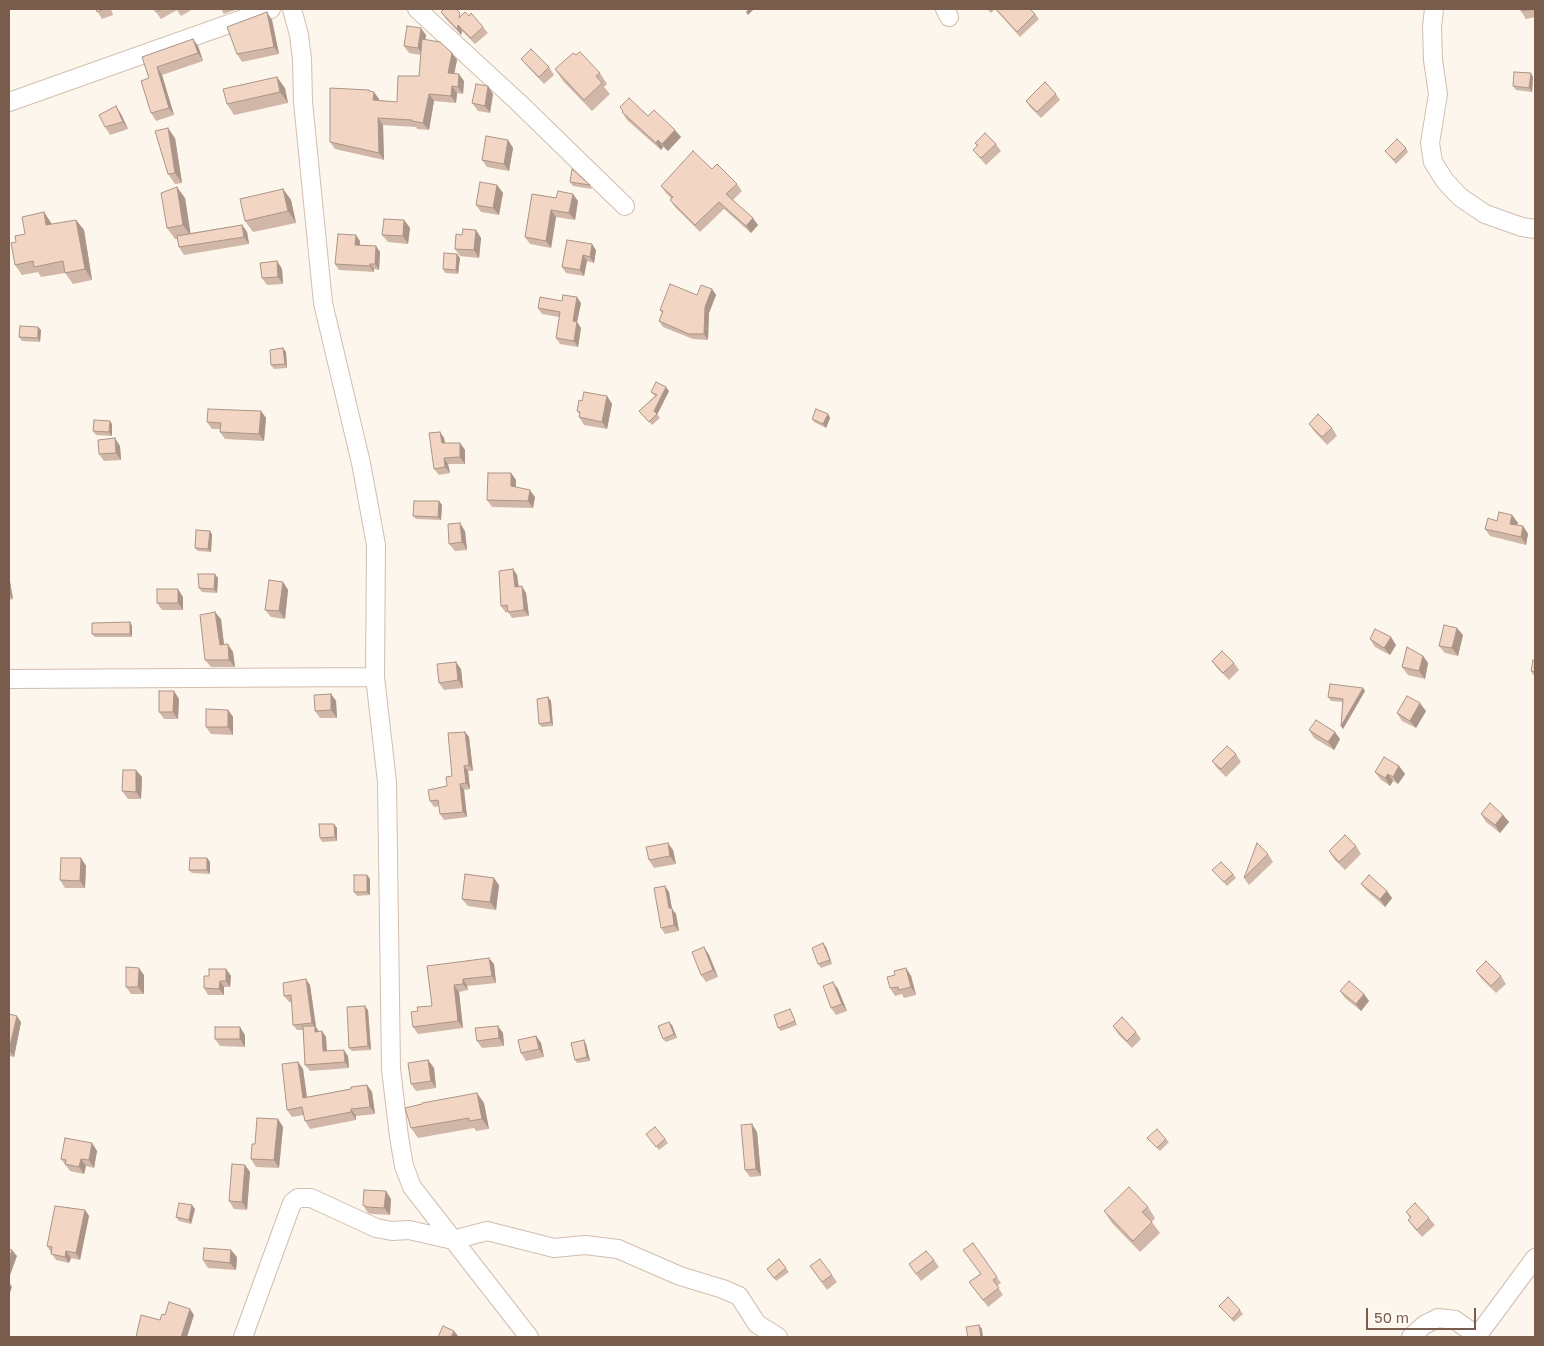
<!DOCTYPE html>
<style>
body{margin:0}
#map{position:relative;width:1544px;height:1346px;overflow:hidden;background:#fdf6ec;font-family:"Golos Text",sans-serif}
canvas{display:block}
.frame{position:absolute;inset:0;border:10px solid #7a5c4d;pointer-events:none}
.scale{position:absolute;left:1366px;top:1308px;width:110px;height:22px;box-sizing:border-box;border:2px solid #7a5c4d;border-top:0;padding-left:6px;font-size:15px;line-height:18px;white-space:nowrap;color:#7a5c4d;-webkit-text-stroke:4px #fffaf3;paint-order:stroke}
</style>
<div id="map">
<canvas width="1544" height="1346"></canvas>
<div class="frame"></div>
<div class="scale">50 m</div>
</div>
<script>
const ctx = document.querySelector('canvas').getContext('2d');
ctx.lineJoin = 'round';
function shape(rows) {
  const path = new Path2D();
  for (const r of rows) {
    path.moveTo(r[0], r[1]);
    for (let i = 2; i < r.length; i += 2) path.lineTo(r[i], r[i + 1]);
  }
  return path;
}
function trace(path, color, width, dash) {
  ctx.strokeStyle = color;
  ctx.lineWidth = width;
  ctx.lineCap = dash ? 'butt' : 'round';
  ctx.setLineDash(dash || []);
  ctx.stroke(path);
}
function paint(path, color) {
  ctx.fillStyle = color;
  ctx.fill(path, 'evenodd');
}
const minor = shape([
 [292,9,299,35,302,59,303,102,323,303,361,463,376,545,375,677,387,782,391,1069,399,1137,404,1166,412,1187,529,1337],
 [417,9,518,102,625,206],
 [945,9,949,17],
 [1434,9,1432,27,1433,60,1438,94,1430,143,1433,162,1445,181,1460,197,1485,214,1522,227,1535,229],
 [9,102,271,9],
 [9,679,375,677],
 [1478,1335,1535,1258],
 [243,1337,292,1203,298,1198,311,1198,376,1228,392,1231,409,1230,453,1240,487,1231,554,1248,585,1245,618,1249,680,1276,723,1289,739,1296,757,1324,778,1337],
 [1411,1337,1424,1325,1438,1318,1455,1320,1479,1337]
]);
trace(minor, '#d1beb0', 20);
trace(minor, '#fff', 18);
paint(shape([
 [96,9,111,9,113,15,102,19],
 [154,9,193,9,181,16,177,10,161,19],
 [221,9,238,9,224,14],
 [987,9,995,9,991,13],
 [995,9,1017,9,1018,10,1035,14,1039,19,1020,37],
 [1535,9,1535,17,1526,19,1521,11],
 [441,12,462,16,469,16,483,27,488,33,475,44,462,31,461,35,445,18],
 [272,20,279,54,242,62,237,54],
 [426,35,425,40,452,53,457,60,454,73,464,81,463,94,457,93,456,103,434,101,429,130,417,129,416,127,383,125,384,160,335,149,330,142,369,90,379,99,379,101,397,102,419,76,421,55,409,53,404,46],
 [193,39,198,46,203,61,162,75,174,115,156,121,151,113,149,78,142,57],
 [576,55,600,73,607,84,604,87,610,94,592,111,563,81,555,69],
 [521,59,549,67,554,75,544,84,527,66],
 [1533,77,1532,92,1516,90,1513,86],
 [285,88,288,103,234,115,227,104],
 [493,94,490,113,478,111,472,103],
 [1056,94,1060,100,1041,118,1030,107,1026,101],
 [620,107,648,116,681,137,668,151,663,147,661,150,627,120,622,112,623,111],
 [121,114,128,129,110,135,105,127],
 [175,138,182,183,175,184,168,174],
 [508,140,513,148,509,171,487,167,482,160],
 [975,143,996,144,1001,151,986,165,979,157,973,150,977,146],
 [1406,148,1408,152,1396,164,1385,151],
 [712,169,737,184,742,191,733,200,758,225,751,233,724,209,700,232,675,207,670,200,671,198,666,193,661,186],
 [570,182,590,185,592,189,573,186],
 [497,185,503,193,499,215,481,212,476,205],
 [283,189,291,200,296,223,253,232,245,221],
 [532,194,578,201,575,220,556,217,551,248,530,244,525,237],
 [185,198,190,233,242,225,247,232,249,244,184,255,179,247,177,239,175,239,167,228],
 [44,212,52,224,76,220,84,230,92,280,73,284,65,273,41,277,38,272,22,275,15,265,16,242,25,234],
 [404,220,410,228,408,244,388,242,382,235],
 [476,230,481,238,479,258,460,256,455,249,462,235],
 [567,240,596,250,594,263,587,261,584,276,566,273,562,267],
 [360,241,360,245,376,246,380,252,379,270,374,269,374,272,339,270,335,264],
 [457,254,460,258,458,274,445,273,443,269],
 [277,261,282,269,283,284,267,285,262,278],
 [712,289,716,295,709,313,708,340,693,339,663,327,659,321,662,313,660,310],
 [562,301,581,303,577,322,581,328,578,347,560,344,556,338,559,317,542,314,538,308],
 [38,327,41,330,40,342,22,341,19,337],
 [283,348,286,352,287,368,274,369,271,365],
 [669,391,657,414,660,418,652,425,639,411,655,396,651,392],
 [607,396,612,404,607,429,584,425,579,417,580,415,577,411,582,401],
 [261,411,266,418,264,441,225,439,220,432,220,429,212,429,207,422],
 [828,414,830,418,826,428,814,422,812,419],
 [112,424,112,436,96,435,93,431],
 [1309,424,1332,428,1337,436,1327,445,1314,431],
 [440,432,444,438,445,443,460,443,465,450,465,464,448,464,450,473,439,475,434,469],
 [120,446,121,460,104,461,99,454],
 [511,473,516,480,516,487,535,497,533,508,492,507,487,500],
 [439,501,442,505,441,520,416,519,413,516],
 [1512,515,1518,523,1517,525,1523,526,1528,534,1526,545,1490,536,1485,529,1497,521],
 [210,531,212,535,211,552,198,551,195,548],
 [465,531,467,550,455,551,449,544],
 [513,569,517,575,519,586,526,593,529,616,512,618,508,612,506,613,501,606],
 [9,576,13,599,9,600],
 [218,578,217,593,202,592,199,588],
 [283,582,288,590,285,619,271,617,265,610],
 [183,597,183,610,162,610,157,603],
 [221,619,224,645,233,652,235,667,211,667,205,660],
 [132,626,132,637,95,637,92,634],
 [1463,635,1458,656,1445,653,1439,646],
 [1370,639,1396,645,1390,655,1375,647],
 [1423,656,1428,663,1425,679,1408,675,1402,667],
 [1212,661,1234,663,1239,670,1229,680,1217,668],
 [1535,661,1535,675,1533,675,1531,671],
 [461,669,463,688,444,690,439,683],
 [1365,691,1343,729,1341,726,1343,702,1331,701,1328,697],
 [331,694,336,701,337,718,320,718,315,711],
 [548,697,551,701,553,726,542,727,539,724],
 [179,699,178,719,164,719,159,712],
 [228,710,233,717,233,735,211,734,206,727],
 [1426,711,1416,728,1402,721,1397,713],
 [1309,730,1340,739,1334,750,1314,738],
 [465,732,469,737,473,771,468,771,470,789,464,790,467,817,444,820,440,814,439,806,434,807,430,801,447,786,452,776],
 [1236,754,1241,762,1226,777,1217,768,1212,761],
 [1399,766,1405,774,1398,784,1393,781,1390,786,1380,779,1375,772],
 [142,777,141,799,128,799,122,791],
 [1481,814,1503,815,1509,822,1500,833,1486,822],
 [334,824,337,828,337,841,322,842,320,838],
 [1356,846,1361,854,1345,870,1334,859,1329,851],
 [673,850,676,864,654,868,649,860],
 [1268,854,1273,862,1249,885,1244,878],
 [81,858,86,866,85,888,65,888,60,880],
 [207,858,210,862,210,874,192,873,189,870],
 [1212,870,1233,874,1236,878,1227,886],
 [367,875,370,879,370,895,357,896,354,892],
 [1361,884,1387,891,1392,898,1385,907,1367,891],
 [499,885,496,910,468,906,462,899],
 [669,892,672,909,676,914,679,931,665,934,661,928],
 [704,947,709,955,718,977,706,982,701,975],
 [826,947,832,964,821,968,818,964],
 [494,964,496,983,467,986,468,990,459,992,463,1028,418,1034,413,1027,418,1011,432,1006,427,966],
 [906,968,911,976,916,995,904,998,902,994,895,996,890,988,895,975],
 [226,969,231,976,230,987,224,987,224,995,208,995,204,988,209,976],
 [1476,971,1501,976,1506,984,1496,993,1481,978],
 [144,975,144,994,131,994,126,987],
 [310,985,316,1027,319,1032,322,1031,326,1037,327,1051,348,1056,349,1068,310,1071,305,1065,303,1030,297,1030,293,1025,292,1002,289,1002,284,996],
 [838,989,847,1011,836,1015,831,1008],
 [1340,991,1364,994,1369,1001,1361,1011,1345,998],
 [368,1010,371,1050,352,1051,349,1048],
 [792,1013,797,1025,781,1031,778,1028],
 [9,1014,21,1022,14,1057,9,1056],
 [672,1025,677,1038,666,1042,663,1039],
 [1113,1026,1136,1032,1141,1039,1132,1048,1118,1034],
 [503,1033,504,1046,482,1048,477,1041],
 [245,1035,245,1047,220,1046,215,1039],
 [536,1036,541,1043,544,1057,526,1061,521,1053],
 [586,1044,590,1061,577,1063,575,1060],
 [428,1060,434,1068,436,1088,416,1091,411,1084],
 [298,1062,303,1069,307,1097,351,1089,367,1085,372,1092,375,1114,356,1116,356,1120,310,1129,305,1121,304,1115,292,1117,287,1110],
 [484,1103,489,1129,476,1131,474,1128,418,1138,411,1128,422,1104],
 [278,1119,283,1127,279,1168,256,1167,251,1159,255,1144],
 [757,1132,761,1176,750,1177,745,1170],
 [646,1134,665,1139,668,1143,659,1150],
 [1147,1138,1166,1139,1169,1142,1160,1151],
 [92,1143,97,1151,94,1168,86,1166,84,1174,70,1171,61,1159],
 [245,1165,250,1172,247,1210,234,1209,229,1201],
 [391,1199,390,1215,372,1214,368,1213,363,1205],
 [1148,1207,1155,1218,1152,1222,1160,1233,1140,1252,1112,1223,1104,1211],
 [195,1209,191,1224,179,1221,176,1217],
 [85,1210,89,1216,80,1260,71,1258,69,1263,56,1260,47,1246],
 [1406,1212,1429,1218,1435,1225,1422,1237,1413,1227,1408,1220,1410,1218],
 [973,1243,1001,1283,997,1286,1003,1295,988,1307,969,1282,980,1274],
 [237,1257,236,1270,208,1268,203,1260],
 [779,1259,789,1272,776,1281,767,1269],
 [934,1260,939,1267,921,1281,909,1264],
 [810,1266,832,1275,837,1282,827,1290],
 [1219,1306,1240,1310,1243,1314,1234,1322]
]), '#d1b7a8');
paint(shape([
 [748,9,754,9,748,15,746,12],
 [267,12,272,20,279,54,274,47],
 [458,25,462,31,461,35,457,29],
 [421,28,426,35,423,55,418,48],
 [193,39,198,46,203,61,198,53],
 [452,53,457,60,453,80,448,73],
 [157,67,162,75,174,115,169,108],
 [1531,73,1533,77,1532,92,1529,88],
 [459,74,464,81,463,94,458,87],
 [277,77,285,88,288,103,280,92],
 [452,86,457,93,456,103,451,96],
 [488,86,493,94,490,113,485,106],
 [369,90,373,96,374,92,379,99,378,108,373,100],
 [429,94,434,101,429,130,423,123],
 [116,106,121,114,128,129,123,122],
 [378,118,383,125,384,160,379,153],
 [168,128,175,138,182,183,175,173],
 [675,130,681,137,668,151,662,144],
 [508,140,513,148,509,171,504,164],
 [658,140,663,147,661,150,656,143],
 [497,185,503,193,499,215,493,208],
 [177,187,185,198,191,236,183,225],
 [283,189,291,200,296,223,288,211],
 [573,194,578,201,575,220,569,213],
 [551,210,556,217,551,248,546,241],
 [44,212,51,223,54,236,46,225],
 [753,218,758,225,751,233,746,226],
 [76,220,84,230,92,280,85,269],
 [404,220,410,228,408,244,403,236],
 [242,225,247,232,249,244,244,237],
 [476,230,481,238,479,258,474,250],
 [356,235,360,241,359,250,355,245],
 [592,244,596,250,594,263,590,257],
 [376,246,380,252,379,270,375,264],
 [457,254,460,258,458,274,456,270],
 [583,255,587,261,584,276,580,270],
 [277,261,282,269,283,284,278,277],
 [370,264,374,269,374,272,370,266],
 [712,289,716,295,709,313,708,340,704,334,705,307],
 [577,297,581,303,577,322,581,328,578,347,574,341,573,321],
 [38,327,41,330,40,342,38,338],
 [283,348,286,352,287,368,285,364],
 [666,387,669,391,657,415,654,411],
 [607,396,612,404,607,429,602,422],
 [261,411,266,418,264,441,259,434],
 [828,414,830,418,826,428,823,424],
 [110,421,112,424,112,436,109,432],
 [440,432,444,438,446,450,442,443],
 [115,438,120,446,121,460,116,453],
 [460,443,465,450,465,464,460,457],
 [444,458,448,464,450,473,445,467],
 [511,473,516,480,516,493,511,486],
 [530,490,535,497,533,508,528,501],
 [439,501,442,505,441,520,438,517],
 [1512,515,1518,523,1515,531,1510,524],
 [460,523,465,531,467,550,462,542],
 [1523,526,1528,534,1526,545,1521,537],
 [210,531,212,535,211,552,208,549],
 [513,569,517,575,519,593,515,587],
 [215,574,218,578,217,593,214,589],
 [9,576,13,599,10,596,9,588],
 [283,582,288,590,285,619,279,611],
 [522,586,526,593,529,616,524,610],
 [178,589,183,597,183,610,178,603],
 [215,612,221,619,225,653,220,645],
 [130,622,132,626,132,637,130,634],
 [1457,628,1463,635,1458,656,1452,648],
 [1391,637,1396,645,1390,655,1384,648],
 [228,644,233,652,235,667,229,660],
 [1423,656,1428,663,1425,679,1419,671],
 [456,662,461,669,463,688,458,680],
 [1363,688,1365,691,1343,729,1341,726],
 [174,691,179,699,178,719,173,712],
 [331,694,336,701,337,718,331,710],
 [548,697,551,701,553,726,551,722],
 [1420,703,1426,711,1416,728,1410,721],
 [228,710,233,717,233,735,228,727],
 [465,732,469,737,473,771,469,765],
 [1335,732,1340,739,1334,750,1328,742],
 [464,766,468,771,470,789,466,783],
 [1399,766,1405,774,1398,784,1393,777],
 [136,770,142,777,141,799,136,792],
 [1388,774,1393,781,1390,786,1385,778],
 [460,784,464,790,467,817,463,812],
 [1503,815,1509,822,1500,833,1495,825],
 [334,824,337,828,337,841,335,837],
 [668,843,673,850,676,864,670,856],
 [81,858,86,866,85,888,80,881],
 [207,858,210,862,210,874,207,870],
 [367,875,370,879,370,895,367,892],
 [494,878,499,885,496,910,490,902],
 [665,886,669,892,672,909,676,914,679,931,674,925,669,908],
 [1387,891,1392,898,1385,907,1380,899],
 [823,943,826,947,832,964,830,960],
 [704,947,709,955,718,977,713,970],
 [489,958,494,964,496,983,492,976],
 [139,968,144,975,144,994,138,987],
 [906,968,911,976,916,995,911,987],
 [226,969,231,976,230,987,226,981],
 [306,979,310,985,316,1027,319,1032,315,1032,315,1028,312,1023],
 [463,979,467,986,468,990,463,984],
 [220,981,224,987,224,995,219,989],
 [833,982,838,989,847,1011,842,1004],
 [454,985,459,992,463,1028,458,1021],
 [1364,994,1369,1001,1361,1011,1356,1004],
 [365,1006,368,1010,371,1050,368,1046],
 [17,1016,21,1022,14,1057,9,1050],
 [669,1022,672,1025,677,1038,674,1034],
 [498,1026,503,1033,504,1046,499,1038],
 [240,1027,245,1035,245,1047,240,1039],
 [322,1031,326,1037,327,1057,323,1051],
 [536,1036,541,1043,544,1057,539,1049],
 [584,1040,586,1044,590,1061,587,1057],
 [344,1050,348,1056,349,1068,345,1062],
 [428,1060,434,1068,436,1088,431,1081],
 [298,1062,303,1069,308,1106,303,1098],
 [367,1085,372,1092,375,1114,370,1107],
 [477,1093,484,1103,489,1129,482,1119],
 [351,1109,356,1116,356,1120,351,1112],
 [278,1119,283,1127,279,1168,274,1160],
 [752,1124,757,1132,761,1176,756,1169],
 [92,1143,97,1151,94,1168,89,1160],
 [81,1159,86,1166,84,1174,79,1167],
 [245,1165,250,1172,247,1210,242,1202],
 [386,1191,391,1199,390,1215,384,1208],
 [192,1205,195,1209,191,1224,189,1220],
 [85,1210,89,1216,80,1260,76,1253],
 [12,1250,17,1256,9,1278,9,1259],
 [231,1250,237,1257,236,1270,230,1263],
 [66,1251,71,1258,69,1263,65,1257],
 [9,1282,12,1287,9,1296],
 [190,1309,194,1315,187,1337,181,1337],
 [979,1325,982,1329,983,1337,981,1337],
 [454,1331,459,1337,451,1337]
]), '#aa9588');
const building = shape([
 [96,9,104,9,97,12,96,9],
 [154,9,161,9,156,12,154,9],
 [444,9,456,9,460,13,459,18,465,12,469,16,471,13,483,27,471,38,458,25,457,29,441,12,444,9],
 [996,9,1017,9,1018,10,1019,9,1030,9,1035,14,1017,32,996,9],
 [1521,9,1535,9,1521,11,1521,9],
 [267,12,274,47,237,54,227,27,267,12],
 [407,26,421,28,418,48,404,46,407,26],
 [193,39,198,53,157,67,169,108,151,113,141,81,149,78,142,57,193,39],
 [422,39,440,42,452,53,448,73,459,74,458,87,452,86,451,96,429,94,423,123,412,121,412,120,378,118,379,153,330,142,330,88,369,90,369,91,374,92,373,100,397,102,398,76,419,76,422,39],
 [531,49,549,67,539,77,521,59,531,49],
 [580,52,600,73,596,76,602,83,584,100,555,69,573,53,576,55,580,52],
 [1514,72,1531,73,1529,88,1513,86,1514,72],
 [277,77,280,92,227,104,223,89,277,77],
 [1045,82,1056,94,1037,112,1026,101,1045,82],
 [476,84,488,86,485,106,472,103,476,84],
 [629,98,648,116,654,110,675,130,662,144,658,140,656,143,622,112,623,111,620,107,629,98],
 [116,106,123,122,105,127,99,115,116,106],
 [168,128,175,173,168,174,155,131,168,128],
 [985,133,996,144,981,158,973,150,978,145,975,143,985,133],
 [486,136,508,140,504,164,482,160,486,136],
 [1397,139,1406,148,1394,160,1385,151,1397,139],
 [693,151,712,169,717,164,737,184,726,194,753,218,746,226,719,202,695,225,670,200,673,197,661,186,693,151],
 [572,169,590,185,570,182,572,169],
 [480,182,497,185,493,208,476,205,480,182],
 [177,187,183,225,167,228,161,193,177,187],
 [283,189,288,211,245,221,240,199,283,189],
 [558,191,573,194,569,213,551,210,546,241,525,237,532,194,556,198,558,191],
 [44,212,46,225,76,220,85,269,65,273,63,261,34,267,33,261,15,265,11,243,16,242,15,236,25,234,22,217,44,212],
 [384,219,404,220,403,236,382,235,384,219],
 [242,225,244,237,179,247,177,236,242,225],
 [463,229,476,230,474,250,455,249,456,234,462,235,463,229],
 [338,234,356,235,355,245,376,246,375,264,370,264,370,266,335,264,338,234],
 [567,240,592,244,590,257,583,255,580,270,562,267,567,240],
 [444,253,457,254,456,270,443,269,444,253],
 [277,261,278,277,262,278,260,263,277,261],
 [670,284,697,295,701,285,712,289,705,307,704,334,689,334,659,321,663,311,660,310,670,284],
 [563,295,577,297,573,321,577,322,574,341,556,338,560,312,538,308,540,297,562,301,563,295],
 [20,326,38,327,38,338,19,337,20,326],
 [283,348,285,364,271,365,270,350,283,348],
 [656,382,666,387,654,411,657,414,649,422,639,411,657,395,651,392,656,382],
 [584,392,607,396,602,422,579,417,580,412,577,411,579,400,582,401,584,392],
 [208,409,261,411,259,434,220,432,221,423,207,422,208,409],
 [816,409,828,414,823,424,812,419,816,409],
 [1318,414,1332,428,1322,437,1309,424,1318,414],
 [94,420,110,421,109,432,93,431,94,420],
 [440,432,442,443,460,443,460,457,444,458,445,467,434,469,429,433,440,432],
 [115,438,116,453,99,454,98,440,115,438],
 [488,473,511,473,511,486,530,490,528,501,487,500,488,473],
 [414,501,439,501,438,517,413,516,414,501],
 [1499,512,1512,515,1510,524,1523,526,1521,537,1485,529,1488,518,1497,521,1499,512],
 [460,523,462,542,449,544,448,524,460,523],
 [196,530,210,531,208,549,195,548,196,530],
 [513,569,515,587,522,586,524,610,508,612,507,605,501,606,499,571,513,569],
 [198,574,215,574,214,589,199,588,198,574],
 [269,580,283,582,279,611,265,610,269,580],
 [157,589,178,589,178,603,157,603,157,589],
 [215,612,220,645,228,644,229,660,205,660,200,615,215,612],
 [130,622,130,634,92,634,92,623,130,622],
 [1444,625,1457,628,1452,648,1439,646,1444,625],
 [1375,629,1391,637,1384,648,1370,639,1375,629],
 [1407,647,1423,656,1419,671,1402,667,1407,647],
 [1222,651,1234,663,1223,673,1212,661,1222,651],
 [1533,660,1535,661,1535,672,1531,671,1533,660],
 [456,662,458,680,439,683,437,664,456,662],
 [1330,684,1363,688,1341,726,1343,699,1328,697,1330,684],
 [159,691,174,691,173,712,159,712,159,691],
 [331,694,331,710,315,711,314,695,331,694],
 [1407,696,1420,703,1410,721,1397,713,1407,696],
 [548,697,551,722,539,724,537,699,548,697],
 [206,709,228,710,228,727,206,727,206,709],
 [1316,720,1335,732,1328,742,1309,730,1316,720],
 [465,732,469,765,464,766,466,783,460,784,463,812,440,814,438,800,430,801,428,790,447,786,446,777,452,776,448,733,465,732],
 [1227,746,1236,754,1221,769,1212,761,1227,746],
 [1384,757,1399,766,1393,777,1388,774,1385,778,1375,772,1384,757],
 [123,770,136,770,136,792,122,791,123,770],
 [1490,803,1503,815,1495,825,1481,814,1490,803],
 [319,824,334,824,335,837,320,838,319,824],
 [1345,835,1356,846,1339,862,1329,851,1345,835],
 [668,843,670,856,649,860,646,847,668,843],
 [1257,843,1268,854,1244,878,1257,843],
 [61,858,81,858,80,881,60,880,61,858],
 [190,858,207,858,207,870,189,870,190,858],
 [1221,862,1233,874,1224,882,1212,870,1221,862],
 [465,874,494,878,490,902,462,899,465,874],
 [354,875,367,875,367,892,354,892,354,875],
 [1369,875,1387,891,1380,899,1361,884,1369,875],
 [665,886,669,908,672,908,674,925,661,928,654,888,665,886],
 [823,943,830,960,818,964,812,948,823,943],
 [704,947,713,970,701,975,692,952,704,947],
 [489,958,492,976,463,979,463,984,454,985,458,1021,413,1027,411,1012,418,1011,417,1007,432,1006,427,966,489,958],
 [1486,961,1501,976,1491,986,1476,971,1486,961],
 [126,967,139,968,138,987,126,987,126,967],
 [906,968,911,987,899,990,898,987,890,988,887,977,895,975,894,971,906,968],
 [209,969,226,969,226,981,220,981,219,989,204,988,204,976,209,976,209,969],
 [306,979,312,1023,293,1025,291,995,284,996,283,983,306,979],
 [1349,981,1364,994,1356,1004,1340,991,1349,981],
 [833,982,842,1004,831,1008,823,986,833,982],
 [365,1006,368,1046,349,1048,347,1007,365,1006],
 [790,1009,795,1021,778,1028,774,1015,790,1009],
 [9,1014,17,1016,9,1050,9,1014],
 [1122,1017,1136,1032,1127,1041,1113,1026,1122,1017],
 [669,1022,674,1034,663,1039,658,1026,669,1022],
 [303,1026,315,1026,315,1032,322,1031,323,1051,344,1050,345,1062,305,1065,303,1026],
 [498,1026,499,1038,477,1041,475,1028,498,1026],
 [215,1027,240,1027,240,1039,215,1039,215,1027],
 [536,1036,539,1049,521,1053,518,1040,536,1036],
 [584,1040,587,1057,575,1060,571,1043,584,1040],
 [428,1060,431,1081,411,1084,408,1063,428,1060],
 [298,1062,303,1098,351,1089,351,1087,367,1085,370,1107,351,1109,351,1112,305,1121,302,1107,287,1110,282,1064,298,1062],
 [477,1093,482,1119,469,1121,469,1118,411,1128,405,1108,422,1104,422,1103,477,1093],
 [257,1118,278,1119,274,1160,251,1159,252,1144,255,1144,257,1118],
 [752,1124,756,1169,745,1170,741,1125,752,1124],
 [655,1127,665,1139,656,1147,646,1134,655,1127],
 [1157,1129,1166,1139,1157,1148,1147,1138,1157,1129],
 [65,1138,92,1143,89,1160,81,1159,79,1167,65,1164,66,1160,61,1159,65,1138],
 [232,1164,245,1165,242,1202,229,1201,232,1164],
 [1129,1187,1148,1207,1142,1212,1152,1222,1133,1241,1104,1211,1129,1187],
 [364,1190,386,1191,384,1208,367,1207,363,1205,364,1190],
 [179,1203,192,1205,189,1220,176,1217,179,1203],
 [1415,1203,1429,1218,1417,1230,1408,1220,1411,1217,1406,1212,1415,1203],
 [55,1206,85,1210,76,1253,66,1251,65,1257,51,1254,52,1247,47,1246,55,1206],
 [973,1243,997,1277,993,1280,999,1288,983,1300,969,1282,981,1274,963,1250,973,1243],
 [204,1248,231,1250,230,1263,203,1260,204,1248],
 [9,1249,12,1250,9,1259,9,1249],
 [926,1251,934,1260,916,1274,909,1264,926,1251],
 [779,1259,786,1268,774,1278,767,1269,779,1259],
 [820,1259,832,1275,822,1282,810,1266,820,1259],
 [1228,1297,1240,1310,1232,1319,1219,1306,1228,1297],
 [169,1302,190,1309,181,1337,136,1337,141,1315,160,1320,162,1314,165,1315,169,1302],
 [979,1325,981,1337,968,1337,966,1327,979,1325],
 [443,1326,454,1331,451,1337,438,1337,443,1326]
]);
paint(building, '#f3d5c3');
trace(building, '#aa9588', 1);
</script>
